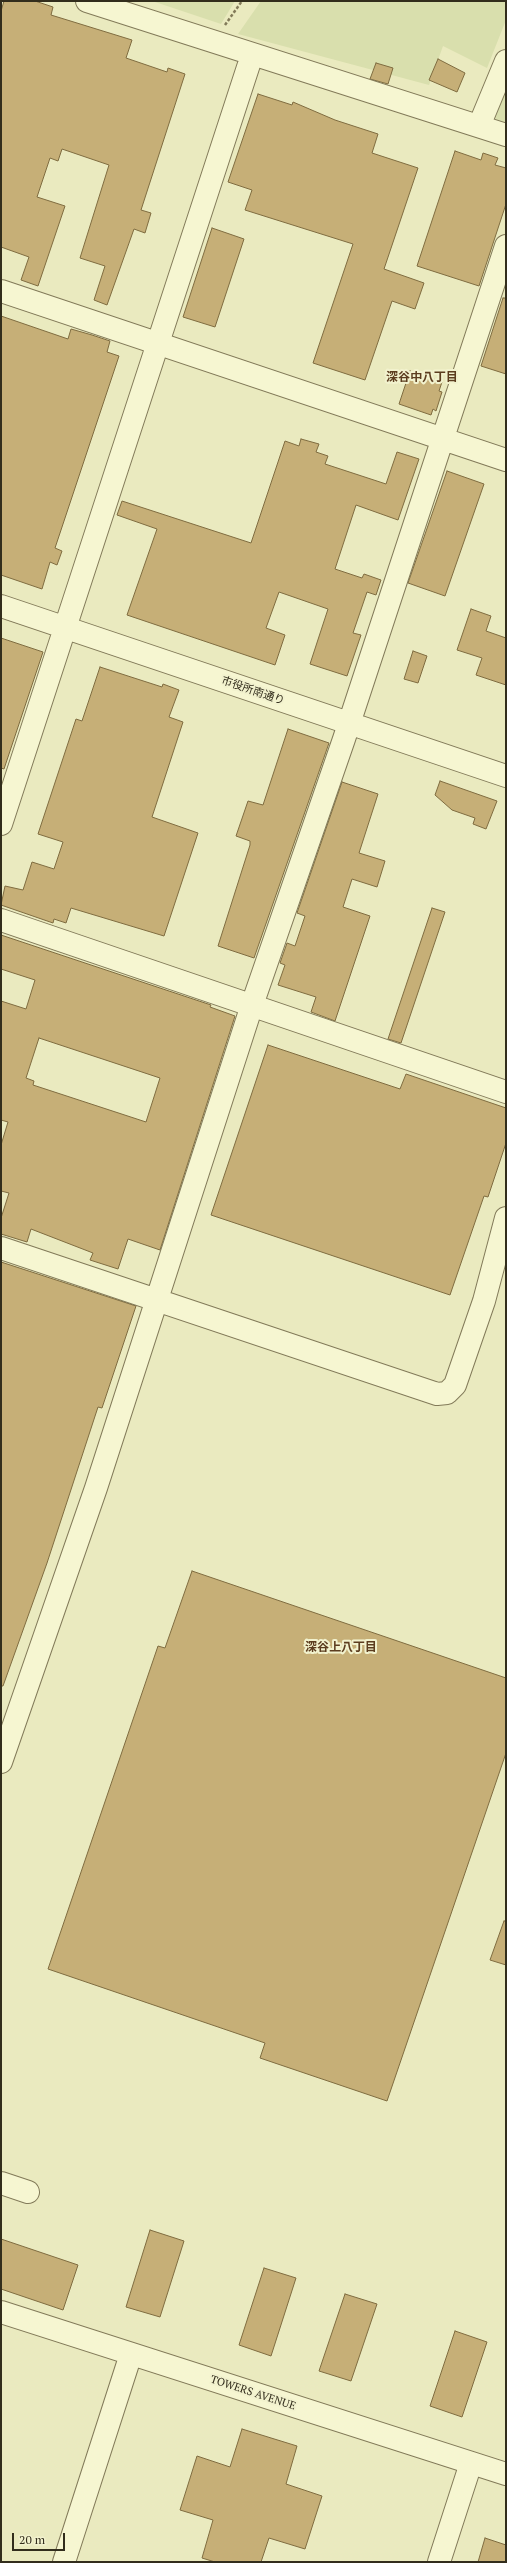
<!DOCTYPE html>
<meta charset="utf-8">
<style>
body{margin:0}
#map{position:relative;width:507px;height:2563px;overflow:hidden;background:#eaeabf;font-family:"PT Serif",serif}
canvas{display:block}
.frame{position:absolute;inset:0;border:2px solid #322d1c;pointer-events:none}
.scale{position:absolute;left:12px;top:2533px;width:53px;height:18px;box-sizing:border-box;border:2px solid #322d1c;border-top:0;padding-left:5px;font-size:12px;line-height:14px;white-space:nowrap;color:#322d1c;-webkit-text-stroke:3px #f2f2ce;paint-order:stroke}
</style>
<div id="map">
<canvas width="507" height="2563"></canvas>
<div class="frame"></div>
<div class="scale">20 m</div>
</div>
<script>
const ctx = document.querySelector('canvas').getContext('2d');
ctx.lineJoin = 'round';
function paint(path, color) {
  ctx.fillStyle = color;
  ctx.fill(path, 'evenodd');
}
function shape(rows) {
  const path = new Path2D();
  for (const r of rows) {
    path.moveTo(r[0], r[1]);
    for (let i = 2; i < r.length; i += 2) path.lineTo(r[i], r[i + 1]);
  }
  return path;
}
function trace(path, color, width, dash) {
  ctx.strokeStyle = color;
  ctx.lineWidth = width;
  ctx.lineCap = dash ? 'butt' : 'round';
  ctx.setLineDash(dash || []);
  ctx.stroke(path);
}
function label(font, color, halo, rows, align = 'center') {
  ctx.font = font + ' "PT Serif","Noto Sans JP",serif';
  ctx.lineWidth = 4;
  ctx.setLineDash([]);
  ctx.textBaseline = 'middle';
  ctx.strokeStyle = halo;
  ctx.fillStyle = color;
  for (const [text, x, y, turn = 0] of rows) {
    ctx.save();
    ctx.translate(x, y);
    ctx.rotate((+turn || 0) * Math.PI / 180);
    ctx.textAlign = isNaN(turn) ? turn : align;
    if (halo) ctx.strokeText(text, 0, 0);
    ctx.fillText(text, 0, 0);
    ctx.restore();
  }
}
paint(shape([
 [152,1,235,1,221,24],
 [261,1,506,1,506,20,487,68,443,46,429,85,238,34],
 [506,76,506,123,493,119]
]), '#d9dfad');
const building = shape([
 [4,1,35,1,53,7,51,15,132,40,126,58,167,72,168,68,185,74,141,210,151,213,145,233,134,229,107,305,94,300,105,266,80,258,109,165,62,149,58,161,50,158,37,197,65,206,38,286,21,280,29,257,1,247,1,11,4,1],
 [438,59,465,73,457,92,429,80,438,59],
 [376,63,393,68,388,84,370,79,376,63],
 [258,94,292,105,293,102,335,120,378,134,372,153,418,168,384,269,424,283,415,309,392,301,365,380,313,363,353,244,245,210,252,190,228,182,258,94],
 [455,151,481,160,483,153,498,158,495,165,506,168,506,204,479,286,417,266,455,151],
 [212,228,244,239,215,327,183,317,212,228],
 [503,298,506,298,506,374,481,366,503,298],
 [1,316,68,339,71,329,92,335,110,341,107,352,119,356,55,548,62,551,57,565,50,562,42,589,1,575,1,316],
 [410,371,442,382,439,391,442,392,436,411,433,409,431,415,399,404,410,371],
 [301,439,319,444,316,452,328,456,325,464,386,484,397,452,419,459,398,520,356,505,335,569,362,578,364,574,381,580,376,595,367,592,353,633,361,635,347,676,310,664,328,609,279,592,266,628,285,635,275,665,127,615,157,529,117,515,122,501,251,543,285,441,299,446,301,439],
 [447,471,484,484,445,596,408,583,447,471],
 [471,609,491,616,486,631,506,638,506,685,476,675,482,658,457,650,471,609],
 [1,638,43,652,4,769,1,768,1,638],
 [413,651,427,656,418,683,404,679,413,651],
 [100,667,162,687,163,684,179,690,169,717,183,722,152,817,198,833,164,936,71,908,66,923,54,919,53,923,1,905,5,886,23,890,32,862,54,869,63,842,38,834,76,719,82,721,100,667],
 [288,729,329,743,254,958,218,946,250,845,250,841,236,836,248,801,263,805,288,729],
 [440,781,497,801,486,829,473,824,475,818,452,810,435,795,440,781],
 [342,782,378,794,359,853,385,861,377,887,352,879,343,907,370,916,335,1021,311,1012,316,997,278,985,285,965,280,963,287,943,295,946,305,916,297,913,342,782],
 [432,908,445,912,401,1043,388,1039,432,908],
 [1,935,211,1005,210,1007,235,1016,160,1250,128,1239,118,1269,90,1260,93,1253,31,1229,27,1242,1,1234,1,1218,9,1193,1,1191,1,1145,8,1122,1,1120,1,1001,26,1009,35,980,1,969,1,935],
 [39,1038,160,1078,146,1122,33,1085,34,1081,26,1078,39,1038],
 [268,1045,400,1089,406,1074,506,1108,506,1143,488,1197,484,1196,450,1295,211,1215,268,1045],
 [1,1262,136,1306,102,1408,98,1407,47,1563,3,1686,1,1686,1,1262],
 [192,1571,506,1678,506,1753,387,2101,260,2058,265,2043,48,1969,158,1646,165,1648,192,1571],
 [504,1921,506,1921,506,1965,490,1960,504,1921],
 [150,2230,184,2241,160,2317,126,2307,150,2230],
 [1,2239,78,2265,63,2310,1,2289,1,2239],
 [264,2268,296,2278,271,2356,239,2345,264,2268],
 [345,2294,377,2304,351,2381,319,2371,345,2294],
 [455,2331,487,2342,462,2417,430,2406,455,2331],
 [242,2429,297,2446,286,2484,322,2496,305,2549,269,2538,261,2562,215,2562,202,2558,213,2520,180,2510,197,2456,230,2467,242,2429],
 [485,2538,506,2545,506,2562,478,2562,485,2538]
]);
paint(building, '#c6af77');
trace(building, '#7f6c40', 1);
const minor = shape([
 [87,1,506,135],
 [479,126,506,61],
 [1,291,506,460],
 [1,606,506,776],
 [1,824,252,55],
 [1,920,506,1092],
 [1,1248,437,1394,447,1393,455,1385,484,1301,506,1218],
 [1,1762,96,1488,252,1005,344,739,506,246],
 [1,2183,28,2192],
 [1,2312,506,2474],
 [64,2562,131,2354],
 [439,2562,471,2463]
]);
trace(minor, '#827a59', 24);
trace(shape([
 [225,25,242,1]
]), '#827a59', 2.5, [3, 2]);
trace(minor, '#f6f6d1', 22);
label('11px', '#322d1c', '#f2f2ce', [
 ["市役所南通り",253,691,19],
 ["TOWERS AVENUE",253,2393,18]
]);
label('bold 12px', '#5c3d1f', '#f2f2ce', [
 ["深谷中八丁目",422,378],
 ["深谷上八丁目",341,1648]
]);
</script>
